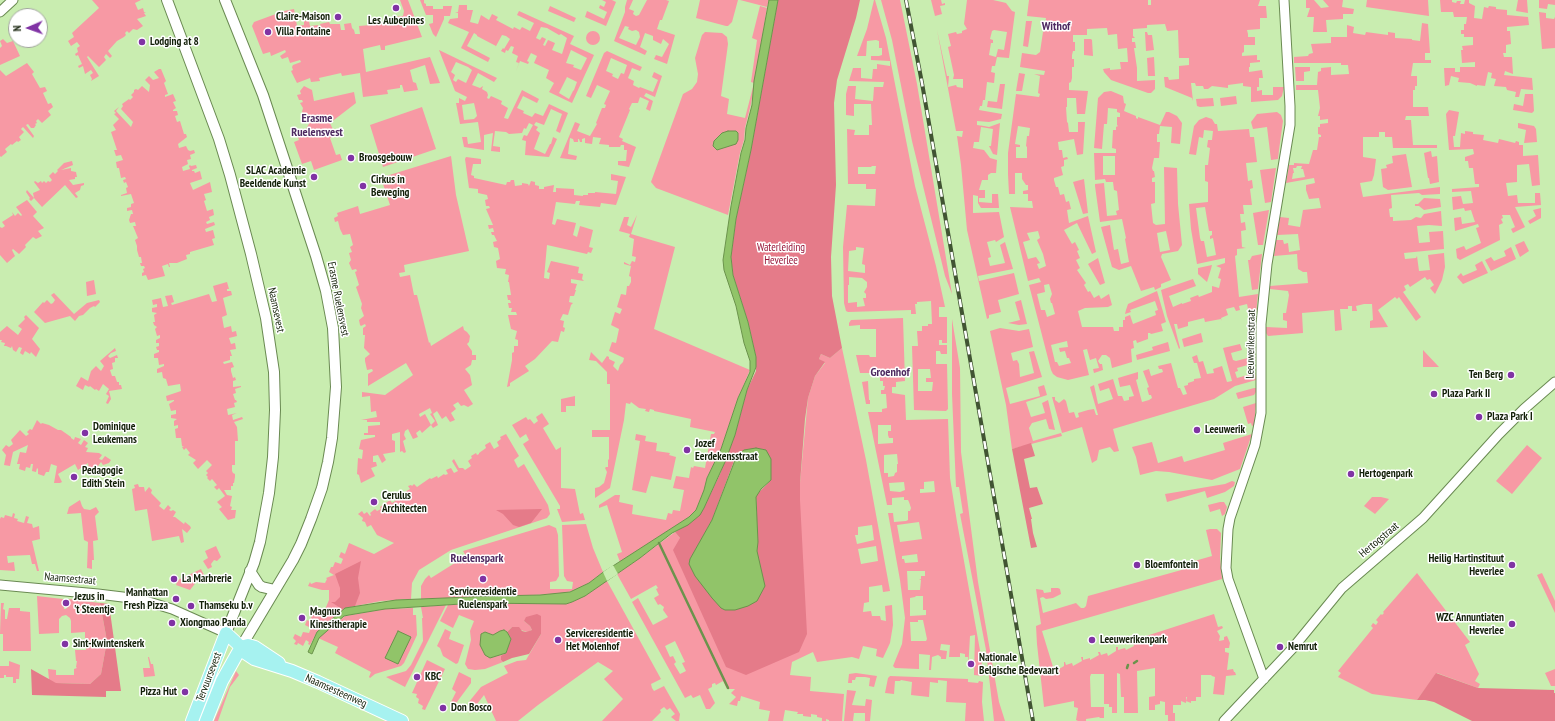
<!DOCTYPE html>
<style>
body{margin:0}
#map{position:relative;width:1555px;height:721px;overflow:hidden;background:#c9edb0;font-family:"PT Sans Narrow",sans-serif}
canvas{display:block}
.north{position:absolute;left:8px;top:8px;width:40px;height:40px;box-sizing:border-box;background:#fff;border:1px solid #a1a69d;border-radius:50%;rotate:268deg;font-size:11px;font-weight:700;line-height:16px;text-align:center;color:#132009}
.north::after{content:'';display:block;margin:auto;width:14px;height:18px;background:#8033a4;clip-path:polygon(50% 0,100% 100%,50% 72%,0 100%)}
</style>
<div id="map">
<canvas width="1555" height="721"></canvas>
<div class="north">N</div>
</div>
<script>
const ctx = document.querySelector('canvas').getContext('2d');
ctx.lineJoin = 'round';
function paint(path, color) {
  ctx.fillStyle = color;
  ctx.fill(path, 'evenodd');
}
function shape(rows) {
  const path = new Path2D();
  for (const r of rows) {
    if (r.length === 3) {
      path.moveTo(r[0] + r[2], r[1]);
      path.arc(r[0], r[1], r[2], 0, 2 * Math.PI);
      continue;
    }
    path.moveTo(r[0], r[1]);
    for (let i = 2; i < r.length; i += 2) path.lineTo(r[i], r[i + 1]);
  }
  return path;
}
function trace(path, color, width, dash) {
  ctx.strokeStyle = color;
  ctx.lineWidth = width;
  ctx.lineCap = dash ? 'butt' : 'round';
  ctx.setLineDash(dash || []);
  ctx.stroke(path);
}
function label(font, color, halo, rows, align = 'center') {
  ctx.font = font + ' "PT Sans Narrow",sans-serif';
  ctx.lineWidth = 3;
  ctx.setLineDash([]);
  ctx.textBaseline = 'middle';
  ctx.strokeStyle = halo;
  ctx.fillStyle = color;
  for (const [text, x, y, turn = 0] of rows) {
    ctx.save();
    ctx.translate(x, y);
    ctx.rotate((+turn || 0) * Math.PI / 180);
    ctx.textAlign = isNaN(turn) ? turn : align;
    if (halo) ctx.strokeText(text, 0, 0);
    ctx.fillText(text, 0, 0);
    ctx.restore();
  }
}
paint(shape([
 [92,0,141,0,135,3,138,10,143,8,144,12,146,12,144,13,146,16,137,19,143,26,137,30,133,29,129,33,127,31,125,33,126,35,124,37,117,41,108,51,112,56,110,58,106,54,104,57,106,60,99,67,88,56,87,57,99,76,91,81,92,79,90,75,93,73,91,70,85,74,83,66,79,68,78,66,82,64,78,55,76,56,75,54,78,52,77,48,80,46,77,42,71,46,68,41,74,37,72,33,99,8],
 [400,0,408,0,422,37,385,46,385,50,381,50,380,45,363,49,366,72,430,57,440,83,430,84,425,65,410,70,413,82,416,83,418,90,404,92,402,85,400,85,400,88,387,90,388,94,363,97,360,73,342,76,341,73,319,78,320,81,311,82,310,78,297,83,291,71,293,70,292,67,293,65,301,62,300,60,290,63,288,57,282,59,280,56,286,52,285,50,271,56,270,52,263,54,252,26,254,22,284,11,294,9,297,26,304,25,304,21,309,21,310,26,318,25,318,28,321,28,320,24,329,22,330,24,340,24,341,30,345,30,344,24,351,23,352,28,354,30,355,34,360,34,359,26,382,24,382,25,390,24,390,18,394,18,394,17,403,16,404,11],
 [420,0,424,0,424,3,426,4,426,6,433,6,433,9,443,9,443,6,452,6,450,16,444,16,444,19,436,37,433,34,429,24,433,23,433,15,426,15],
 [602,0,612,0,616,2,606,26,585,17,587,11,604,19,607,12,599,8,600,5,604,7,606,2],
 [627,0,633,0,629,9,634,11,633,14,636,16,639,15,647,0,666,0,669,1,662,20,660,20,657,29,675,35,667,64,654,59,656,55,662,57,669,44,663,39,661,44,653,40,653,36,645,33,640,47,647,51,645,55,614,41,625,12,625,7],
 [625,26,629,27,628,29,632,31,636,30,639,32,640,37,636,45,619,38],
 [700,0,738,0,732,22,728,26,726,26,696,18],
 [740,0,769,0,767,7],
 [874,0,875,0,886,38,915,186,936,266,945,307,939,307,939,317,947,317,947,343,942,343,942,340,939,340,939,345,947,345,947,354,941,354,940,351,936,351,936,364,947,364,948,409,946,411,914,410,912,346,918,346,917,331,922,331,922,326,928,326,928,324,932,324,931,301,917,302,917,304,915,304,916,314,911,314,911,310,848,312,846,311,844,303,843,247,847,205,875,206,876,189,866,189,866,184,848,184,847,129,855,130,854,135,869,135,869,125,872,125,871,104,854,104,854,116,846,115,846,94,848,86,856,86,855,99,873,101,874,87,883,87,884,82,849,81,853,68,861,68,861,78,872,79,873,69,877,69,877,64,890,66,890,61,871,60,871,56,879,56,882,55,882,48,879,48,879,41,876,40,867,41,866,56,857,56,867,29],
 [872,166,876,166,875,174,858,174,858,167,871,167],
 [856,247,864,248,862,264,865,265,865,273,848,271,849,251,856,250],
 [849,277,862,278,867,282,867,287,864,292,866,294,866,298,863,298,865,306,857,307,857,302,848,303,848,285,849,285],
 [918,369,930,369,931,378,926,378,926,382,933,382,932,391,918,391],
 [881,0,900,0,917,84,952,294,945,276,938,247,912,141,892,40],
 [931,0,941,0,942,4,945,3,945,5,940,6,942,14,935,16],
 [967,0,993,0,1002,2,1006,3,1012,11,1015,12,1009,58,997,57,995,66,992,66,991,72,995,73,994,83,987,82,985,100,983,100,982,106,980,106,979,110,1002,114,1001,119,989,122,977,121,977,125,984,126,989,127,1000,123,997,155,993,154,989,146,991,146,993,129,981,127,979,142,974,142,973,148,984,150,990,158,997,160,996,173,991,173,988,175,988,180,982,180,979,190,985,190,985,198,979,198,979,202,992,203,992,194,998,194,999,208,981,208,978,203,978,196,973,195,973,213,999,212,1004,237,996,242,995,240,987,242,991,257,988,258,990,266,1005,263,1000,245,1005,242,1013,269,978,276,979,281,1014,273,1019,294,998,300,1001,312,989,315,989,318,987,319,967,230,961,165,957,136,962,137,963,131,956,131,937,30,947,76,949,76,948,87,956,85,957,87,963,88,963,79,953,79,954,75,948,47,951,46,948,34,956,32,957,34,962,33,962,31,967,29,964,24],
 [994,30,1007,32,1004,50,998,49,996,57,989,55,991,43,993,43,993,40,990,39,992,31],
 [1029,0,1148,0,1148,5,1151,5,1151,0,1260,0,1258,6,1266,6,1267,18,1260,18,1260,29,1247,30,1248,34,1254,33,1248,34,1248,37,1255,37,1255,45,1244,45,1244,52,1242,53,1242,56,1257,55,1257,60,1260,60,1260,62,1250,63,1250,67,1249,67,1249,72,1262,70,1263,78,1259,78,1259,87,1257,87,1257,91,1262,90,1262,95,1273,95,1273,87,1284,87,1282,96,1278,100,1251,102,1251,87,1243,86,1243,83,1228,85,1228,88,1212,86,1208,89,1204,89,1203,86,1196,86,1195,83,1191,83,1193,101,1192,98,1165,87,1164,77,1168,77,1169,80,1179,79,1179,66,1189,65,1189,58,1179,58,1178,30,1167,31,1165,24,1147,25,1147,28,1133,29,1133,36,1135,38,1132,38,1132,42,1135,42,1136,48,1134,48,1137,68,1137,81,1155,80,1155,89,1151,93,1148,93,1111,80,1104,72,1103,69,1110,68,1110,70,1121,69,1120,62,1128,62,1127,48,1118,49,1117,34,1108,35,1107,28,1087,29,1087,35,1073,35,1073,42,1075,42,1075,51,1073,51,1072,55,1072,59,1074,59,1074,67,1072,67,1072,78,1071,82,1069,83,1069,90,1088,91,1085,114,1077,114,1076,98,1067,98,1067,107,1066,107,1067,122,1068,123,1069,132,1078,132,1078,122,1085,122,1083,154,1077,155,1074,139,1058,142,1059,150,1062,150,1063,158,1067,157,1068,159,1064,160,1064,166,1061,167,1063,175,1054,178,1054,180,1056,187,1058,187,1060,195,1064,194,1066,202,1069,201,1071,209,1067,210,1069,223,1088,216,1096,252,1092,254,1077,223,1064,230,1072,244,1075,242,1079,250,1077,251,1080,258,1076,260,1080,268,1077,270,1086,283,1084,285,1088,292,1090,291,1094,298,1099,295,1101,299,1109,294,1112,305,1108,307,1085,308,1078,311,1082,327,1113,327,1114,331,1119,331,1119,327,1123,327,1123,320,1125,320,1125,317,1130,315,1133,324,1156,315,1155,311,1158,310,1155,301,1130,310,1131,312,1125,314,1126,310,1128,304,1157,291,1166,322,1161,324,1163,331,1151,334,1150,333,1148,333,1148,339,1137,343,1136,340,1133,341,1134,348,1131,349,1132,362,1112,368,1110,358,1106,355,1102,355,1098,361,1100,364,1102,364,1103,370,1094,373,1093,369,1099,368,1096,358,1090,360,1087,349,1083,350,1089,375,1068,380,1057,377,1053,374,1051,370,1029,285,1041,282,1039,278,1028,281,1010,207,1033,208,1032,201,1028,201,1028,194,1023,194,1023,191,1028,190,1028,185,1026,185,1022,179,1022,173,1015,173,1015,194,1009,194,1008,174,1008,153,1016,94,1039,97,1040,94,1038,93,1040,76,1034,74,1044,75,1045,71,1020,67,1022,53,1036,55,1040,52,1043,32,1044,31,1046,18,1027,16],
 [1018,126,1030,128,1029,136,1027,136,1026,146,1027,147,1027,158,1016,158,1016,147,1020,147,1020,145,1015,144],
 [1038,231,1040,238,1037,240,1043,254,1046,266,1039,269,1037,264,1040,263,1036,257,1028,259,1023,242,1030,240,1027,233],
 [1049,284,1052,294,1050,299,1051,303,1052,303,1055,314,1047,317,1045,310,1041,310,1037,294,1045,292,1044,285],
 [1067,341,1068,347,1059,348,1060,352,1065,351,1067,358,1069,358,1071,363,1059,366,1057,362,1055,362,1051,345],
 [1306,0,1314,0,1321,8,1329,7,1323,0,1343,0,1342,7,1354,9,1353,14,1343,14,1343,19,1326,20,1327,32,1313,32,1314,17,1307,17,1310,8,1306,8],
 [1367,0,1428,0,1429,16,1366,7],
 [1440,0,1452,0,1452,2,1456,3,1457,1,1461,1,1460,4,1464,4,1465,0,1469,0,1469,3,1475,6,1474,18,1482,19,1484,7,1488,8,1489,6,1496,7,1496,9,1507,10,1507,15,1528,17,1529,25,1507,27,1507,31,1510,31,1511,44,1506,45,1506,53,1503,53,1504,57,1512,57,1513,74,1505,71,1504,75,1532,78,1533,90,1521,89,1519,97,1515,97,1516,92,1507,90,1506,87,1494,86,1496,79,1491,78,1492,73,1488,72,1485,86,1477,85,1477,86,1470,83,1458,82,1459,78,1451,76,1449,85,1445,86,1444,68,1455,68,1455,72,1460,72,1460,67,1475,67,1475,62,1462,63,1461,50,1463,50,1462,46,1473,45,1473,37,1464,37,1464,34,1461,34,1461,30,1464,30,1464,24,1466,24,1467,17,1454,17,1453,12,1441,12],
 [1518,0,1527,0,1528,13,1516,11],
 [1539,0,1555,0,1555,5,1548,4,1547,9,1539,8],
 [459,5,467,5,467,10,473,10,470,22,478,24,481,15,489,20,492,14,498,17,496,20,513,29,514,27,520,30,522,27,530,31,534,23,517,15,519,11,574,36,570,44,594,55,572,103,549,92,554,83,546,78,549,70,534,63,537,56,531,53,527,61,529,62,528,64,520,61,516,71,519,63,516,62,518,56,512,53,514,47,511,46,508,51,506,50,505,53,501,51,503,48,504,49,510,39,506,36,502,35,495,48,496,46,477,36,477,35,474,33,467,46,490,58,488,62,461,48,469,32,448,23,450,19,458,18,458,13,455,12,458,12],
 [541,27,547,28,559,35,561,34,567,38,562,54,552,50,555,43,548,40,545,46,543,45,546,39,542,37,540,40,536,38],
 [571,50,587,58,581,70,573,67,574,65,566,63],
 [567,77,577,82,574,90,573,91,569,99,559,93],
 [550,6,576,18,574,22,548,11],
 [760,6,767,8,751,104,745,128,744,140,740,153,728,215,656,188,651,182,683,94,692,89,697,82,698,74,695,58,702,35,705,32,722,33,727,37,728,44,721,96,729,99,727,114,745,118,754,83,751,82,757,40,752,38],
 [1539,12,1546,13,1546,18,1554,19,1555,17,1555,48,1542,49],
 [1026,21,1032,21,1028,47,1023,46],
 [1422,23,1428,24,1430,53,1425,53,1425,60,1431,60,1431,63,1413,63,1411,76,1417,76,1417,86,1415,86,1415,90,1413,90,1413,107,1428,107,1429,116,1406,116,1405,120,1411,120,1413,145,1437,145,1437,148,1393,148,1392,137,1385,137,1385,132,1379,132,1379,137,1363,137,1363,157,1376,159,1374,175,1372,181,1360,183,1363,197,1440,187,1440,194,1422,195,1419,193,1391,195,1392,208,1389,209,1390,217,1393,217,1393,221,1411,220,1416,217,1421,218,1424,214,1441,211,1442,226,1429,225,1417,226,1419,243,1430,242,1429,232,1443,231,1444,249,1404,253,1405,259,1416,258,1417,256,1419,271,1430,270,1428,255,1444,253,1445,267,1442,280,1435,294,1430,288,1434,285,1430,279,1427,280,1425,277,1410,287,1408,284,1404,286,1406,290,1403,292,1421,317,1416,321,1399,297,1397,299,1395,297,1378,310,1388,327,1370,328,1370,321,1373,320,1372,304,1364,304,1356,306,1357,311,1352,311,1352,306,1348,306,1348,309,1340,309,1342,330,1335,331,1334,310,1325,311,1302,313,1303,333,1268,336,1266,333,1266,327,1287,328,1287,321,1283,320,1283,313,1286,313,1289,295,1288,291,1270,289,1270,286,1308,283,1307,272,1303,272,1298,269,1297,254,1274,256,1276,240,1283,240,1284,244,1288,243,1289,252,1300,250,1298,234,1277,235,1280,217,1289,218,1288,225,1300,227,1303,210,1321,208,1319,198,1309,199,1306,190,1306,185,1315,183,1314,178,1286,183,1289,165,1294,165,1294,163,1309,164,1313,150,1317,150,1319,137,1321,137,1321,135,1318,134,1318,127,1320,127,1320,124,1328,123,1328,119,1320,120,1320,116,1318,116,1320,108,1318,90,1296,90,1296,85,1317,85,1318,72,1321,71,1321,68,1331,67,1331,75,1349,74,1348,65,1341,65,1341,63,1294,63,1294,57,1308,56,1309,54,1313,53,1311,44,1331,43,1331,37,1347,37,1347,25,1354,27,1353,33,1365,35,1366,32,1388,35,1388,32,1395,33,1395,38,1412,39,1412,40,1420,41],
 [1297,166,1302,166,1301,169,1303,169,1305,177,1292,179,1293,173,1294,173,1293,168,1296,168],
 [593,38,7],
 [1145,32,1147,32,1148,35,1152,35,1154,50,1146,51],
 [3,39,7,43,13,41,20,56,0,65,0,48,2,46,0,41],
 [1084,39,1091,39,1092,40,1093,56,1084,55],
 [439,50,497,78,494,82,478,73,472,85,480,88,483,86,482,89,487,92,488,95,487,98,489,99,491,96,502,101,501,104,508,108,504,118,508,119,522,90,539,99,537,103,523,96,517,108,524,111,523,113,532,117,535,113,543,116,549,104,568,113,560,133,556,131,562,114,551,109,544,125,536,122,534,125,538,127,536,130,540,133,534,149,545,154,550,144,551,144,553,137,557,139,549,157,525,155,526,141,522,140,523,137,524,135,527,136,533,125,529,123,526,129,524,128,522,133,509,134,506,132,495,131,493,146,500,147,500,152,491,151,493,133,484,135,484,150,464,147,462,137,467,137,468,144,481,142,478,122,460,124,456,103,459,103,459,98,465,101,467,97,455,91],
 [456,62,468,67,472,70,466,83,458,79,456,82,453,80,455,75,451,72],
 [474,103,477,116,474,119,464,120,462,105],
 [607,51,642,67,640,71,632,68,628,78,634,81,633,85,639,88,640,87,653,92,658,80,652,77,654,72,662,76,655,97,646,93,644,96,653,101,650,111,646,109,649,101,640,97,638,103,632,103,629,109,628,108,630,110,619,137,623,139,622,141,636,147,629,167,618,165,618,161,626,161,627,150,624,150,624,145,621,145,620,147,609,147,609,145,599,144,601,138,593,137,592,144,585,143,585,138,582,139,582,142,580,142,579,139,578,139,578,142,574,142,573,139,570,138,568,154,577,156,576,160,560,158,575,122,580,124,577,131,590,136,597,124,596,123,602,108,605,108,606,105,604,104,610,91,597,85,591,98,586,96,604,53],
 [611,58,627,65,624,74,621,73,618,79,612,76,613,74,606,71],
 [1154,57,1155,76,1148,76,1147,58],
 [27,63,34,72,32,74,40,88,45,87,47,91,43,93,48,104,51,103,53,107,48,111,51,115,42,123,38,119,36,121,37,123,35,124,36,125,34,128,31,128,28,124,26,125,34,136,33,138,23,127,21,129,24,132,19,137,21,140,18,142,17,141,12,145,11,144,5,149,7,152,1,157,0,156,0,70,6,76],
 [1295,67,1310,67,1310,71,1304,72,1304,81,1296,81],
 [159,69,161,69,166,81,164,83,168,94,165,95,165,97,173,94,176,101,173,102,176,108,173,110,173,111,177,111,178,115,175,116,177,122,180,121,184,134,186,134,187,137,178,144,179,148,186,146,188,150,190,151,194,150,195,153,190,155,191,159,187,160,188,164,182,167,183,171,190,169,189,166,190,165,191,166,196,165,197,168,192,170,192,171,194,171,195,173,200,171,202,179,190,183,193,190,210,182,212,192,204,194,206,200,204,201,207,211,213,209,214,215,209,217,210,220,206,222,207,224,214,222,215,225,205,229,206,232,213,230,215,238,212,239,214,245,190,252,190,254,186,255,187,259,177,263,169,263,170,267,169,267,168,264,162,266,165,276,148,280,146,275,142,276,142,273,144,272,143,269,145,268,144,266,141,266,140,263,142,263,141,257,139,257,137,250,137,246,135,240,138,238,133,226,136,226,135,222,130,223,129,220,131,214,133,214,132,210,127,211,127,208,131,207,131,204,134,203,131,194,121,196,121,195,127,193,126,188,128,187,126,182,124,183,123,180,126,179,125,177,121,178,119,168,117,168,116,162,123,160,121,155,116,156,114,150,117,150,111,132,116,130,113,125,119,119,114,114,116,113,114,111,119,107,116,111,131,127,133,122,121,109,123,106,122,104,129,99,130,100,133,97,131,95,134,92,134,90,136,89,138,90,142,86,149,92,150,85,145,80,149,76,153,80,159,78,154,72],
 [1019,73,1025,74,1022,91,1016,91],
 [1000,84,1005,84,1002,109,987,107,988,101,997,102],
 [304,86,312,90,314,101,354,92,356,103,330,123,336,136,330,138,336,155,340,154,342,160,314,170,311,161,302,164,294,142,299,140,298,137,305,135,304,133,300,134,298,131,306,129,310,122,309,117,305,116,302,112,303,108,300,103,303,102,302,100,299,100,297,95,301,94,300,91],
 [1111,91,1123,96,1124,103,1126,104,1124,111,1136,116,1136,118,1138,119,1138,117,1160,125,1166,112,1169,112,1177,116,1182,123,1180,144,1171,143,1172,127,1160,126,1159,134,1157,134,1157,142,1160,142,1159,158,1154,158,1152,168,1153,171,1154,171,1155,177,1152,178,1152,182,1155,182,1155,203,1151,204,1153,223,1156,225,1165,224,1164,167,1177,168,1178,204,1182,245,1178,251,1162,254,1161,257,1171,280,1161,284,1161,287,1155,290,1154,287,1141,291,1131,266,1119,270,1112,267,1101,227,1110,225,1114,250,1118,249,1121,264,1129,262,1125,239,1126,238,1122,219,1100,222,1095,186,1095,184,1104,183,1107,216,1117,215,1116,211,1119,210,1117,191,1114,190,1113,182,1106,182,1105,179,1095,180,1094,153,1116,153,1116,149,1112,148,1113,130,1116,130,1116,127,1118,126,1117,125,1117,117,1120,117,1120,113,1117,112,1117,109,1108,108,1107,124,1104,124,1102,149,1094,148,1098,98,1104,92],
 [1103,156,1115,156,1115,175,1103,175],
 [1166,231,1170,250,1160,252,1157,233],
 [1525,94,1533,94,1534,111,1532,113,1513,110,1514,104,1523,106],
 [1236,96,1237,104,1221,106,1220,98],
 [1213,98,1214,106,1200,107,1197,106,1196,99],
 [422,107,436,149,383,167,370,125],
 [1449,110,1459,112,1455,136,1453,136,1454,147,1460,147,1461,133,1465,134,1465,131,1473,132,1473,134,1484,135,1483,140,1498,143,1499,139,1515,143,1516,141,1519,142,1519,145,1523,145,1523,156,1538,155,1540,185,1532,186,1529,164,1517,165,1517,182,1506,183,1508,196,1517,195,1518,203,1535,203,1535,193,1540,193,1541,205,1515,207,1525,227,1513,233,1511,229,1515,227,1510,215,1502,215,1503,218,1501,219,1503,223,1499,225,1500,240,1460,260,1457,258,1456,249,1464,246,1466,250,1481,243,1476,228,1479,227,1478,224,1455,231,1454,218,1461,217,1462,224,1475,222,1471,210,1465,211,1464,208,1453,210,1452,197,1461,196,1463,204,1473,203,1471,191,1452,192,1452,189,1479,187,1479,184,1475,184,1473,168,1469,168,1468,161,1465,161,1465,157,1474,154,1473,149,1449,150,1446,114],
 [1277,112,1281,115,1283,121,1279,150,1278,159,1271,160,1267,127,1253,129,1251,122,1257,114],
 [1206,117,1212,119,1215,124,1217,124,1218,131,1249,129,1250,137,1254,137,1257,162,1246,163,1248,181,1252,180,1253,188,1250,189,1252,205,1243,205,1244,214,1240,214,1241,223,1245,222,1246,230,1241,231,1242,247,1246,248,1237,249,1237,255,1235,256,1239,297,1258,294,1255,323,1252,328,1247,304,1239,306,1240,310,1236,311,1234,307,1226,309,1228,315,1221,318,1222,321,1221,319,1205,322,1204,318,1188,322,1188,326,1178,329,1177,324,1174,324,1180,348,1179,349,1167,316,1161,290,1193,279,1196,286,1169,296,1173,307,1182,303,1182,304,1191,301,1190,298,1198,295,1199,297,1212,292,1212,286,1219,288,1221,279,1218,278,1221,268,1216,266,1225,263,1225,258,1197,264,1191,229,1189,204,1208,202,1208,182,1205,181,1205,165,1208,165,1210,148,1207,147,1208,140,1212,140,1213,131,1204,130,1203,138,1199,137,1196,155,1189,154,1194,126,1199,120],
 [1205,207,1209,231,1212,231,1212,235,1210,236,1210,239,1213,238,1216,255,1207,257,1204,241,1201,241,1200,238,1196,208],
 [1518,123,1534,126,1536,129,1537,142,1524,143,1526,130,1518,128],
 [1431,151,1432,157,1437,156,1439,182,1430,184,1429,178,1428,178,1424,153],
 [1406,154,1412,187,1388,190,1383,187,1381,169,1387,168,1386,165,1393,163,1392,156],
 [451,156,456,195,469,251,404,265,405,272,399,273,400,277,410,275,414,295,417,295,429,343,430,342,431,346,463,326,464,330,467,332,470,336,469,342,467,344,472,351,472,355,476,355,476,360,472,360,471,365,465,369,470,375,472,385,464,390,473,404,468,407,464,405,461,406,458,402,453,405,456,409,451,413,455,420,450,422,446,416,442,419,437,411,433,414,438,425,433,428,431,425,422,433,420,430,416,433,418,437,413,439,408,429,405,431,404,435,406,439,403,441,406,452,404,453,402,451,400,452,400,432,392,434,392,440,395,441,395,452,383,454,386,460,382,463,378,455,373,456,373,462,376,462,377,466,371,468,375,476,361,483,359,475,357,474,358,458,362,459,363,450,359,449,361,440,375,437,375,435,364,435,364,433,368,433,368,426,380,425,380,422,367,422,367,420,361,420,377,417,376,411,371,412,370,396,362,397,362,392,385,395,413,375,406,363,368,386,368,374,373,371,372,369,367,370,365,361,365,358,370,354,364,348,365,335,363,335,363,328,366,326,365,324,361,326,360,325,359,320,364,316,361,308,362,304,356,287,359,285,355,272,357,271,356,269,352,270,349,263,351,260,349,253,352,252,350,247,353,245,350,234,343,235,340,229,338,221,335,222,334,218,338,216,337,213,358,206,360,214,390,205,383,184,383,177],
 [430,408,432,413,430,414,435,421,431,425,425,414,420,417,419,414],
 [466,157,481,159,481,164,473,164,471,175,474,176,474,178,506,185,507,182,510,182,511,180,514,180,515,186,522,185,522,183,528,184,529,186,531,181,535,182,535,185,539,186,539,189,544,189,544,187,554,185,553,192,556,192,556,188,574,189,574,195,583,196,583,195,588,195,588,193,595,193,595,192,616,194,618,181,611,180,611,174,626,177,616,205,601,203,600,207,579,205,580,201,576,201,575,204,556,202,552,224,555,225,557,219,576,223,573,235,577,237,580,226,593,230,589,247,593,248,591,253,588,252,587,254,547,245,544,278,549,279,550,273,547,272,551,261,579,267,578,273,583,274,582,279,584,281,571,279,571,283,577,284,575,290,576,290,574,296,570,296,569,302,573,303,571,305,568,315,563,314,560,320,564,321,563,327,565,328,564,332,561,331,558,342,552,341,535,359,525,366,529,371,510,383,510,386,507,387,512,360,512,353,514,352,514,346,518,346,518,340,515,339,517,331,511,329,508,315,517,315,516,312,511,312,512,308,509,308,508,303,511,303,510,300,508,300,507,295,511,295,509,282,508,282,509,275,505,274,506,269,497,268,496,261,500,259,498,248,494,247,493,242,497,241,494,235,492,235,491,232,494,232,493,228,489,229,488,225,493,225,486,209,490,208,489,206,486,206,485,200,488,199,487,195,478,193,478,189,469,188,465,159],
 [72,161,73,165,61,170,71,168,71,171,76,172,77,177,75,177,75,179,69,180,73,185,84,183,84,185,81,186,80,190,75,193,78,197,76,198,65,185,42,207,34,198,31,201,29,199,30,198,26,192,27,190,34,198,33,193,40,190,34,182,35,181,38,183,41,181,42,183,44,181,46,183,48,181,50,182,52,180,49,176,53,172,55,174,58,171,57,170,64,163],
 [1276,168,1271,202,1265,203,1260,170],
 [1084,179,1088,213,1083,214,1073,182],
 [1424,198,1440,199,1441,207,1424,210,1419,206,1415,206,1415,204,1418,204],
 [27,200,37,212,33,216,44,228,38,231,42,236,36,239,33,237,25,245,26,247,19,254,13,249,12,250,15,256,7,263,0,255,0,227,2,228,5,226,2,222,13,215,12,212,15,216,18,213,21,216,22,215,16,207],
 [1541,208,1541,218,1530,224,1528,221,1536,216,1533,210],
 [1269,210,1263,245,1258,245,1253,213],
 [637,215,631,234,675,247,654,329,750,370,738,398,721,449,707,478,704,490,696,510,689,517,620,562,617,554,622,552,607,505,599,508,599,505,615,495,620,495,619,502,633,505,632,514,666,520,668,513,672,514,673,510,680,511,684,490,673,488,676,476,689,478,691,467,693,468,694,466,705,468,711,434,714,434,715,432,690,427,691,419,654,411,654,410,650,409,649,412,645,411,646,409,639,408,631,402,630,404,626,403,624,420,610,488,595,498,595,488,599,487,604,483,607,472,605,468,606,467,608,467,608,460,609,459,609,437,592,437,592,430,610,430,610,384,607,384,607,372,596,361,589,360,591,352,602,363,607,356,609,357,609,359,615,362,613,366,618,371,620,365,623,362,624,358,609,351,612,342,616,343,619,329,611,325,615,312,620,314,622,309,617,307,621,294,626,295,627,286,629,286,631,282,631,277,629,276,631,266,624,264,624,262,630,265,632,261,635,262,636,257,632,256,634,239,629,237,630,234,619,231,624,217,629,217,627,225,631,227],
 [1524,241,1529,251,1520,257,1515,245],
 [1511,247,1516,259,1491,271,1485,260,1491,257,1494,261,1506,256,1504,251],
 [1262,254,1258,289,1252,290,1248,260,1250,260,1252,256],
 [1098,258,1105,283,1100,285,1088,264],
 [1482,261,1488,273,1463,284,1457,277,1461,273,1463,276,1477,270,1475,265],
 [1212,265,1211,269,1207,282,1198,274,1198,268],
 [94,280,96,294,87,296,86,282],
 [227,282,229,289,227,289,227,291,231,291,232,295,223,298,227,315,222,317,224,328,231,326,232,332,236,331,237,336,229,338,231,344,235,343,236,349,230,350,232,356,230,356,230,360,223,362,224,364,232,362,234,367,231,368,231,371,233,378,235,377,236,380,233,381,233,387,241,386,241,387,235,389,236,393,233,394,235,400,236,400,237,402,234,403,235,407,227,409,228,415,237,413,232,415,233,420,242,417,243,419,234,422,237,427,238,441,235,441,235,465,232,465,232,471,233,473,235,474,235,477,234,483,233,483,233,486,231,486,231,490,224,490,227,495,232,496,230,506,232,507,231,510,236,510,235,518,228,520,219,509,222,507,217,502,225,496,219,488,217,490,214,487,217,485,212,479,210,481,207,478,208,477,206,475,208,473,206,471,212,465,207,460,198,469,193,463,196,460,188,455,190,453,186,448,184,450,182,447,184,446,182,446,181,438,176,438,175,429,178,428,178,425,174,426,174,421,177,419,171,418,171,415,176,414,176,410,171,411,169,404,174,401,174,400,167,401,166,396,181,391,180,384,168,386,166,379,163,378,162,372,157,373,157,369,164,366,164,364,159,365,158,358,154,358,154,354,159,352,159,350,157,350,156,347,159,346,159,343,156,343,156,340,160,338,160,335,157,336,155,329,157,327,154,325,153,322,155,322,154,315,157,313,152,312,152,308,157,307,157,304,153,305,152,300,161,298,163,307,168,306,165,296,172,295,174,302,171,303,172,305,209,294,212,302,217,301,213,286],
 [54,293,74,314,87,303,99,300,100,302,95,307,94,306,90,308,83,315,79,316,75,321,70,316,45,323,34,312,43,302,44,303,47,300,51,304,53,303,55,300,51,295],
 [1021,300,1027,324,1019,325,1008,323,1020,320,1015,302],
 [26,315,39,328,32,339,40,349,36,357,31,352,30,354,25,351,23,355,20,353,22,348,19,347,16,352,13,350,12,346,11,348,6,346,4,346,5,343,1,342,2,340,0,340,0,332,7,326,18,335,22,329,18,326,25,319,24,317],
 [903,318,905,381,896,382,896,387,892,387,892,393,905,395,906,420,948,419,950,478,957,522,981,656,983,676,974,675,975,635,970,636,968,671,968,657,965,657,965,654,960,653,960,657,949,657,950,645,941,644,940,650,947,651,946,659,941,659,941,657,938,655,932,657,931,670,929,670,930,655,919,654,919,669,895,668,893,666,902,644,905,618,900,580,888,513,893,513,894,522,906,521,908,520,908,511,910,511,911,508,909,502,908,500,904,500,904,497,892,498,892,505,887,505,868,412,882,412,882,409,887,408,886,394,881,394,881,390,884,390,885,386,883,386,883,381,880,381,880,377,871,377,871,373,860,373,856,355,869,355,870,357,876,357,876,329,860,329,860,325,849,326,849,323,851,320],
 [878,425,891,425,891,431,888,431,888,435,889,438,893,438,893,443,878,444],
 [897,454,898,464,897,464,897,472,895,473,894,476,888,477,888,473,884,473,884,455],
 [934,481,935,492,920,493,920,489,924,489,924,482],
 [904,482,905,490,900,492,890,491,889,483],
 [919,522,922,539,900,542,897,525],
 [917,554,918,562,905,563,904,559,902,559,902,556],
 [907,571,925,571,925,576,921,576,921,579,919,579,921,580,920,590,908,590],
 [916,596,923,596,923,610,926,610,926,615,910,616,910,598,915,597],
 [918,620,923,620,927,639,926,641,911,641,910,622,918,622],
 [952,319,960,368,961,452,978,582,999,702,1005,721,994,721,986,650,960,514,963,513,959,487,956,487,952,394],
 [1000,328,1019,331,1029,329,1033,347,1011,353,1013,361,1017,360,1019,364,1020,377,1034,373,1029,352,1034,351,1042,377,1006,388,1010,404,1040,396,1038,387,1044,385,1047,395,1026,402,1031,417,1045,413,1042,403,1048,400,1055,430,1049,429,1046,419,1032,423,1029,428,1033,441,1061,433,1062,436,1012,449,1006,405,990,331],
 [1201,333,1203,342,1184,347,1182,339],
 [1168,342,1170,351,1137,360,1136,355,1153,350,1152,347],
 [1240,344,1242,350,1231,353,1233,360,1236,361,1255,356,1255,363,1237,368,1238,371,1235,372,1237,378,1255,373,1256,380,1235,386,1214,399,1113,429,1119,451,1114,452,1110,447,1099,450,1097,460,1092,463,1082,427,1062,433,1052,397,1055,397,1055,400,1059,403,1064,399,1066,401,1069,413,1074,412,1076,418,1079,417,1078,413,1088,410,1094,409,1096,415,1098,415,1090,387,1094,385,1098,404,1113,399,1109,388,1100,391,1098,384,1113,379,1118,396,1122,396,1124,401,1129,400,1129,397,1134,396,1130,385,1120,387,1118,378,1138,372,1138,379,1136,380,1142,402,1149,400,1152,398,1151,395,1149,395,1147,388,1149,387,1143,371,1149,369,1151,376,1163,372,1162,369,1159,369,1158,366,1171,363,1178,388,1180,388,1183,395,1187,394,1184,386,1188,385,1188,383,1194,381,1194,379,1201,378,1197,363,1194,363,1192,357,1197,355,1199,362,1203,361,1207,374,1214,373,1213,369,1222,366,1227,382,1232,381,1223,348],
 [115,348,116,351,111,353,108,356,110,358,117,355,118,358,115,358,115,362,112,363,113,369,110,370,112,376,115,376,117,382,119,382,119,385,121,385,122,389,109,391,111,399,108,404,106,403,109,396,106,394,109,389,103,384,99,391,96,389,95,390,90,386,89,387,85,385,83,390,76,386,81,377,88,381,91,371,96,366,101,371,104,366,100,361],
 [842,348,866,460,890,591,883,592,882,585,869,587,869,602,864,603,863,612,871,611,872,616,880,616,881,620,886,621,885,606,892,605,893,625,890,643,883,658,876,656,877,649,863,646,859,659,852,657,817,662,813,652,792,662,790,675,811,677,810,691,844,694,842,721,829,721,829,720,826,719,826,721,822,721,822,718,817,717,817,715,811,714,811,717,803,716,803,714,797,714,798,712,785,710,783,721,768,721,770,711,759,709,760,702,741,696,740,701,738,701,737,706,729,704,736,697,731,693,735,689,727,689,723,681,716,685,715,683,712,684,712,687,708,689,715,703,710,709,706,709,700,695,693,698,691,695,685,698,632,602,638,598,653,625,668,617,663,610,664,607,660,604,658,605,654,598,659,595,656,589,658,588,656,585,631,599,617,574,618,573,640,558,675,532,680,538,800,500,800,483,808,398,815,376,825,363,819,359,821,354,830,358],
 [872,525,874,540,857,544,855,535,858,535,858,527],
 [876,546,878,561,861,564,858,549],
 [675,641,685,662,682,663,686,671,680,674,674,664,676,662,673,656,670,657,665,646],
 [1423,350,1439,367,1423,367],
 [868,381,869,400,870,400,870,404,866,404,862,382],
 [1254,388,1256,388,1256,392,1254,395,1238,399,1236,393],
 [575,396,575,406,566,406,566,412,561,412,561,399],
 [1256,403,1254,425,1252,426,1251,423,1248,424,1243,407],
 [542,413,549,424,543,428,556,450,561,447,561,488,575,489,580,514,583,513,585,520,562,522,557,509,560,509,560,506,523,444,529,440,526,434,520,438,512,425,526,417,528,420,530,419,534,424,538,421,536,417],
 [37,420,41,424,42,423,49,425,58,430,61,430,71,437,71,438,74,440,75,437,81,439,78,443,81,445,84,440,88,443,85,447,88,448,86,452,99,453,102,455,99,459,102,460,105,456,111,460,109,463,103,465,101,462,98,466,89,469,88,463,78,470,75,464,58,474,62,482,60,483,54,483,57,466,51,464,49,472,46,472,44,476,38,474,38,469,37,468,36,472,32,471,33,464,31,464,30,468,26,467,25,471,19,469,20,464,17,464,20,452,26,453,28,445,13,452,10,466,4,465,6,455,2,450,6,445,9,447,13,444,11,440,20,430,26,436,29,434,27,432,30,429,32,430],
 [506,434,519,456,514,460,518,468,524,464,548,505,550,514,547,518,451,550,419,570,412,583,411,599,381,601,345,608,317,632,310,645,308,644,309,642,306,640,303,646,298,643,297,645,294,644,296,641,293,638,295,634,301,637,303,632,309,633,311,628,305,625,307,620,309,621,316,609,324,612,329,600,329,590,322,590,308,586,310,582,311,584,316,582,325,583,327,579,326,578,334,575,329,572,331,567,333,567,335,562,341,564,343,559,339,557,341,552,345,554,349,543,374,554,394,543,377,535,371,525,367,527,365,522,362,521,363,518,358,514,362,511,364,514,367,512,370,516,371,515,370,513,375,509,377,511,381,509,380,507,390,500,392,503,406,494,405,492,410,489,408,486,411,485,412,486,414,484,417,487,430,478,431,479,437,476,438,478,444,474,445,475,448,474,446,470,451,468,454,473,458,471,452,461,454,459,459,468,463,468,465,470,471,466,468,461,472,458,471,456,476,453,477,455,479,454,479,453,486,448,485,445,490,442,494,449,499,446,497,442,501,439,500,437],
 [636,434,646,436,645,441,657,443,656,451,670,453,669,455,676,457,671,480,651,476,646,493,632,490,640,441,635,440],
 [1252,434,1240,469,1212,480,1169,472,1156,471,1140,475,1136,457,1132,447,1152,442,1158,463,1182,456,1184,462,1225,450,1223,443],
 [1527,445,1542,458,1512,494,1496,481],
 [1232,481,1235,482,1234,486,1225,492,1207,498,1205,491,1167,502,1165,494,1225,484],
 [138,484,139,487,144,487,145,492,149,487,152,490,151,493,161,503,159,506,164,510,168,505,171,508,169,510,171,511,173,510,176,512,173,517,175,517,184,524,185,522,190,526,191,528,187,533,182,529,184,542,181,543,179,536,152,541,147,509,135,511,132,489,135,488,134,485],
 [1372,497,1381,497,1389,499,1375,514,1364,506],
 [80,500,82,506,84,509,90,510,96,507,99,512,95,516,98,540,93,541,94,560,92,560,92,569,87,568,88,542,84,540,81,513,67,514,69,507],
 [1220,502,1224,502,1227,507,1225,514,1222,516,1220,509,1210,512,1208,505],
 [13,513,15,514,14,518,18,519,17,521,24,523,26,516,29,517,27,523,32,524,33,528,39,526,40,539,32,541,39,571,37,571,35,564,32,564,30,555,7,556,8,563,14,562,15,571,0,570,0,519,1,517,4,518,5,515,12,517],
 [586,524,593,548,603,572,589,583,576,590,560,594,421,599,421,586,425,579,429,575,431,578,466,556,463,551,549,525,556,528,558,535,559,576,556,581,550,582,550,589,572,589,573,582,567,581,564,576,562,525],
 [1210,529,1217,529,1221,533,1220,557,1222,579,1042,631,1054,670,1058,668,1059,669,1064,666,1064,662,1065,662,1066,665,1072,663,1073,666,1082,661,1081,657,1083,657,1083,660,1090,658,1090,660,1099,655,1098,652,1100,652,1101,655,1107,653,1108,656,1116,651,1116,647,1118,647,1118,650,1125,648,1126,650,1134,646,1133,642,1140,641,1140,638,1214,614,1218,627,1222,626,1223,628,1217,631,1220,636,1219,641,1224,640,1224,637,1227,636,1230,643,1229,648,1225,648,1225,652,1229,653,1227,670,1233,669,1234,672,1235,672,1236,675,1226,676,1224,695,1213,694,1215,677,1212,676,1211,675,1201,675,1201,697,1196,697,1196,701,1191,701,1191,703,1186,701,1187,697,1186,697,1186,703,1181,701,1181,705,1173,705,1173,713,1175,713,1175,721,1168,721,1168,715,1165,715,1165,702,1160,701,1160,704,1155,705,1155,710,1149,710,1149,697,1155,696,1155,668,1137,671,1138,713,1124,713,1124,697,1121,697,1120,674,1117,673,1117,713,1112,713,1112,707,1109,707,1109,704,1104,704,1104,674,1091,674,1090,677,1091,707,1104,707,1104,718,1100,718,1099,717,1086,719,1086,721,1078,721,1076,720,1078,708,1074,707,1074,701,1044,707,1037,644,1036,626,1041,624,1036,589,1043,590,1044,593,1051,592,1051,588,1058,588,1060,589,1061,594,1053,598,1046,599,1043,597,1040,598,1043,613,1076,603,1081,608,1084,608,1086,606,1088,596,1185,569,1184,564,1212,556,1206,530],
 [216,546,221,557,217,561,214,560,211,564,212,567,208,569,203,561,208,558,205,551],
 [201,569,205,577,199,583,197,581,190,590,176,585,178,580],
 [1417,573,1470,642,1465,645,1479,674,1475,681,1480,684,1478,688,1437,673,1417,700,1372,694,1338,677,1341,673,1338,671,1373,628,1371,626,1373,623,1376,625,1378,622,1376,620,1381,614,1382,615,1384,613,1383,612],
 [1542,573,1555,601,1555,613,1537,575],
 [606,580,607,581,661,679,651,684,652,688,654,691,664,686,680,714,679,721,676,721,671,717,675,714,670,708,667,710,664,707,660,710,661,712,652,721,602,721,623,699,604,679,613,671,598,662,538,705,518,721,496,721,484,695,468,716,474,707,468,703,481,687,508,673,504,666,517,661,526,660,541,634,541,617,524,621,530,626,532,630,527,632,512,627,507,632,504,630,493,635,485,632,481,634,490,658,506,653,501,660,503,662,485,669,475,670,468,669,465,664,471,640,470,631,474,621,459,615,453,628,440,621,448,605,476,603,566,604,585,596],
 [37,596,63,599,64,609,66,609,68,606,69,599,100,603,107,641,101,674,90,684,55,683,49,680,48,669,56,670,56,675,74,675,74,669,77,668,76,667,77,661,76,661,75,650,86,650,87,638,85,638,85,632,71,633,71,621,70,618,66,615,62,616,59,619,59,633,39,634],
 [1,603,4,603,3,609,5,610,5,619,7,619,9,608,20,608,20,611,30,612,31,651,3,651,3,634,0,634],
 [446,605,405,687,386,677,406,671,411,665,423,641,422,618,423,618,421,607],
 [413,608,413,615,416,615,417,635,404,663,401,666,375,674,370,678,369,677,371,672,335,653,338,647,318,638,345,616,385,609],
 [445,629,451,632,449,639,464,645,458,663,456,664,443,656,440,648,437,646],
 [148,657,149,657,151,664,153,664,155,676,144,677,143,668,150,668],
 [427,660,445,669,425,710,422,709,423,706,418,703,419,699,416,697,417,694,412,693],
 [9,661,20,665,19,679,16,679,16,683,13,683,13,677,6,677,6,675,4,675,4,678,0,678,0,666,9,666],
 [1555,669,1555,686,1551,686,1545,673],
 [236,671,239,675,230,687,218,721,214,721],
 [459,672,471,678,471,683,454,706,450,704,456,692,452,689],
 [856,673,877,676,874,687,869,686,870,678,865,677,856,677,855,680,852,680,852,683,848,683,849,674],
 [890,676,968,679,968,682,978,683,979,681,983,682,982,702,984,721,965,721,966,703,946,702,947,681,938,680,938,683,930,682,929,697,911,695,912,682,901,680,900,681,895,681,894,694,885,693,888,678],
 [847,690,856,691,852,705,865,706,866,699,872,700,870,721,865,721,865,713,854,713,853,721,844,721]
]), '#f799a4');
paint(shape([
 [778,0,860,0,856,18,837,80,834,103,836,185,831,257,832,296,842,348,830,358,821,354,819,359,825,362,815,376,808,398,805,419,800,483,800,500,807,634,799,652,746,675,726,667,673,550,680,538,675,532,695,519,704,508,720,474,735,435,747,390,756,371,756,357,748,322,733,275,731,257,736,219,751,150],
 [749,449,763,449,771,480,757,494,756,497,758,542,757,551,759,563,725,610,721,608,712,598,690,559,712,520,734,461,740,452],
 [1031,443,1035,456,1024,459,1030,488,1037,487,1043,504,1029,508,1032,519,1031,519,1033,533,1037,547,1031,548,1012,449],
 [542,509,531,523,519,527,513,525,503,514,496,510],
 [361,561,358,578,360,593,355,606,342,609,331,602,335,602,340,597,340,588,335,574],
 [100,603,109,604,121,691,106,691,106,697,32,695,31,669,56,683,90,684,101,674,107,641],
 [537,614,541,616,541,634,529,654,512,658,503,662,501,660,501,656,506,653,511,639,507,632,512,627,519,627,522,631,526,632,532,630,530,626,524,621,526,617],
 [1436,673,1478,688,1554,690,1554,693,1555,693,1555,721,1472,721,1434,702,1425,700,1417,700]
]), '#e57b89');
const water = shape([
 [769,0,778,0,751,150,736,219,731,257,733,275,748,322,756,357,756,367,747,390,735,435,725,462,704,508,700,515,688,525,672,533,640,558,585,596,572,602,566,604,476,603,385,609,349,615,344,616,319,638,312,654,308,652,317,632,345,608,396,600,493,596,540,595,570,592,589,583,602,573,689,517,696,510,704,490,707,478,721,449,738,398,750,372,750,361,744,343,736,306,724,270,723,260,731,206,741,153,745,140,746,128,752,105,754,81,769,0],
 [728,131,736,131,738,133,738,140,736,144,717,150,713,146,714,141,722,133,728,131],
 [756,448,766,450,771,459,771,480,761,489,756,497,758,542,757,551,765,586,757,601,748,606,735,610,725,610,721,608,712,598,695,576,689,564,690,559,712,520,737,455,744,450,756,448],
 [504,630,507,632,511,639,506,653,490,658,485,655,480,645,481,634,485,632,493,635,500,631,504,630],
 [398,631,411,637,398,664,385,658,398,631]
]);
paint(water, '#91c469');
trace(water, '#6b934c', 1);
paint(shape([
 [613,565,618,574,607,581,603,572]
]), '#c9edb0');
trace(shape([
 [659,543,728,688],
 [1134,663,1137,661],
 [1127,668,1128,665]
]), '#6b934c', 2.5);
const tertiary = shape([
 [0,12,13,0],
 [0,585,98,594,139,599,172,609,226,633],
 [1264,679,1228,579,1226,568,1228,529,1230,518,1255,445,1261,413,1261,324,1267,264,1290,125,1290,106,1284,0],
 [1224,721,1292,649,1342,588,1423,518,1499,434,1524,409,1555,382]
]);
const secondary = shape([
 [167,0,219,139,230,175,251,254,266,318,274,372,275,410,273,457,269,493,260,542,254,563,226,633],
 [225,0,263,95,316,256,326,291,333,328,336,387,332,438,328,462,322,488,311,519,301,544,293,560,241,647],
 [250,571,259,585,262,587,275,590]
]);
const primary = shape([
 [241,647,248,645,255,647,279,663],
 [192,721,226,633,241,647,245,653,254,659,292,671,318,682,402,721],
 [206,721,222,681,241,647]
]);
trace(tertiary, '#6a8a52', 11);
trace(secondary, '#6a8a52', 12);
trace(primary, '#fff', 14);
trace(tertiary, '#fff', 9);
trace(secondary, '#fff', 10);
trace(primary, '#a6f2f0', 12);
const rail = shape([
 [906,0,922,83,1033,721]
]);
trace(rail, '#415433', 4);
trace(rail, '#fff', 2.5, [8]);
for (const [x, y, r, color] of [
 [396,8,4,"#8033a4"],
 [338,17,4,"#8033a4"],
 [268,32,4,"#8033a4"],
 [142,42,4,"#8033a4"],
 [351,158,4,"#8033a4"],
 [314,177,4,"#8033a4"],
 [363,186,4,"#8033a4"],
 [1511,375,4,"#8033a4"],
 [1434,394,4,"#8033a4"],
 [1479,417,4,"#8033a4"],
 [1197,430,4,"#8033a4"],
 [85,433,4,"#8033a4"],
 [687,450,4,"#8033a4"],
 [1351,474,4,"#8033a4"],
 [74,477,4,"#8033a4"],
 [374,502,4,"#8033a4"],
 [1137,565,4,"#8033a4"],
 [1512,565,4,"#8033a4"],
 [174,579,4,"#8033a4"],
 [483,579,4,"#8033a4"],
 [176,599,4,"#8033a4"],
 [66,603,4,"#8033a4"],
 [191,606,4,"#8033a4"],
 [302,618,4,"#8033a4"],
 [172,623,4,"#8033a4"],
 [1512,624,4,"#8033a4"],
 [558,640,4,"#8033a4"],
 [1092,640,4,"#8033a4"],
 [65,644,4,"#8033a4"],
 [1280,647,4,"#8033a4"],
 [971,664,4,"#8033a4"],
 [417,677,4,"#8033a4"],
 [185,692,4,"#8033a4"],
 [443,708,4,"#8033a4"]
]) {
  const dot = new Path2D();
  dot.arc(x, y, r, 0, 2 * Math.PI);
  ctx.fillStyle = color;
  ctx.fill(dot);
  trace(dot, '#fff', 1.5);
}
label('bold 11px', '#132009', '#fff', [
 ["Claire-Maison",330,17,"right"],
 ["Les Aubepines",396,21,"center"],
 ["Villa Fontaine",276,32],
 ["Lodging at 8",150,42],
 ["Broosgebouw",359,158],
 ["SLAC Academie",306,171,"right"],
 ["Beeldende Kunst",306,184,"right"],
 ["Cirkus in",371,180],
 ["Beweging",371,193],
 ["Ten Berg",1503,375,"right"],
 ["Plaza Park II",1442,394],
 ["Plaza Park I",1487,417],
 ["Dominique",93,427],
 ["Leukemans",93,440],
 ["Leeuwerik",1205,430],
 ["Jozef",695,444],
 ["Eerdekensstraat",695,457],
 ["Pedagogie",82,471],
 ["Edith Stein",82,484],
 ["Hertogenpark",1359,474],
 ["Cerulus",382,496],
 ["Architecten",382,509],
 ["Heilig Hartinstituut",1504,559,"right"],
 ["Heverlee",1504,572,"right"],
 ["Bloemfontein",1145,565],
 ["La Marbrerie",182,579],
 ["Serviceresidentie",483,592,"center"],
 ["Ruelenspark",483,605,"center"],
 ["Manhattan",168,593,"right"],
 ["Fresh Pizza",168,606,"right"],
 ["Jezus in",74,597],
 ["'t Steentje",74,610],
 ["Thamseku b.v",199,606],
 ["Magnus",310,612],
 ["Kinesitherapie",310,625],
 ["WZC Annuntiaten",1504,618,"right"],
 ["Heverlee",1504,631,"right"],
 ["Xiongmao Panda",180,623],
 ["Serviceresidentie",566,634],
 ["Het Molenhof",566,647],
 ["Leeuwerikenpark",1100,640],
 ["Sint-Kwintenskerk",73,644],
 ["Nemrut",1288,647],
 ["Nationale",979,658],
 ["Belgische Bedevaart",979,671],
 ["KBC",425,677],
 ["Pizza Hut",177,692,"right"],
 ["Don Bosco",451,708]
], 'left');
label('11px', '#971639', '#fff', [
 ["Waterleiding",781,248],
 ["Heverlee",781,261]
]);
label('11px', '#132009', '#fff', [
 ["Erasme Ruelensvest",338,299,79],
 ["Naamsevest",276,310,78],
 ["Leeuwerikenstraat",1251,344,-89],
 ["Hertogstraat",1379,540,-40],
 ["Naamsestraat",70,579,5],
 ["Tervuursevest",209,677,-69],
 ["Naamsesteenweg",336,691,24]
]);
label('bold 12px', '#4e2a61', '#fff', [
 ["Withof",1056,27],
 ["Erasme",317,119],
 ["Ruelensvest",317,133],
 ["Groenhof",890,373],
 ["Ruelenspark",477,559]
]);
</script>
